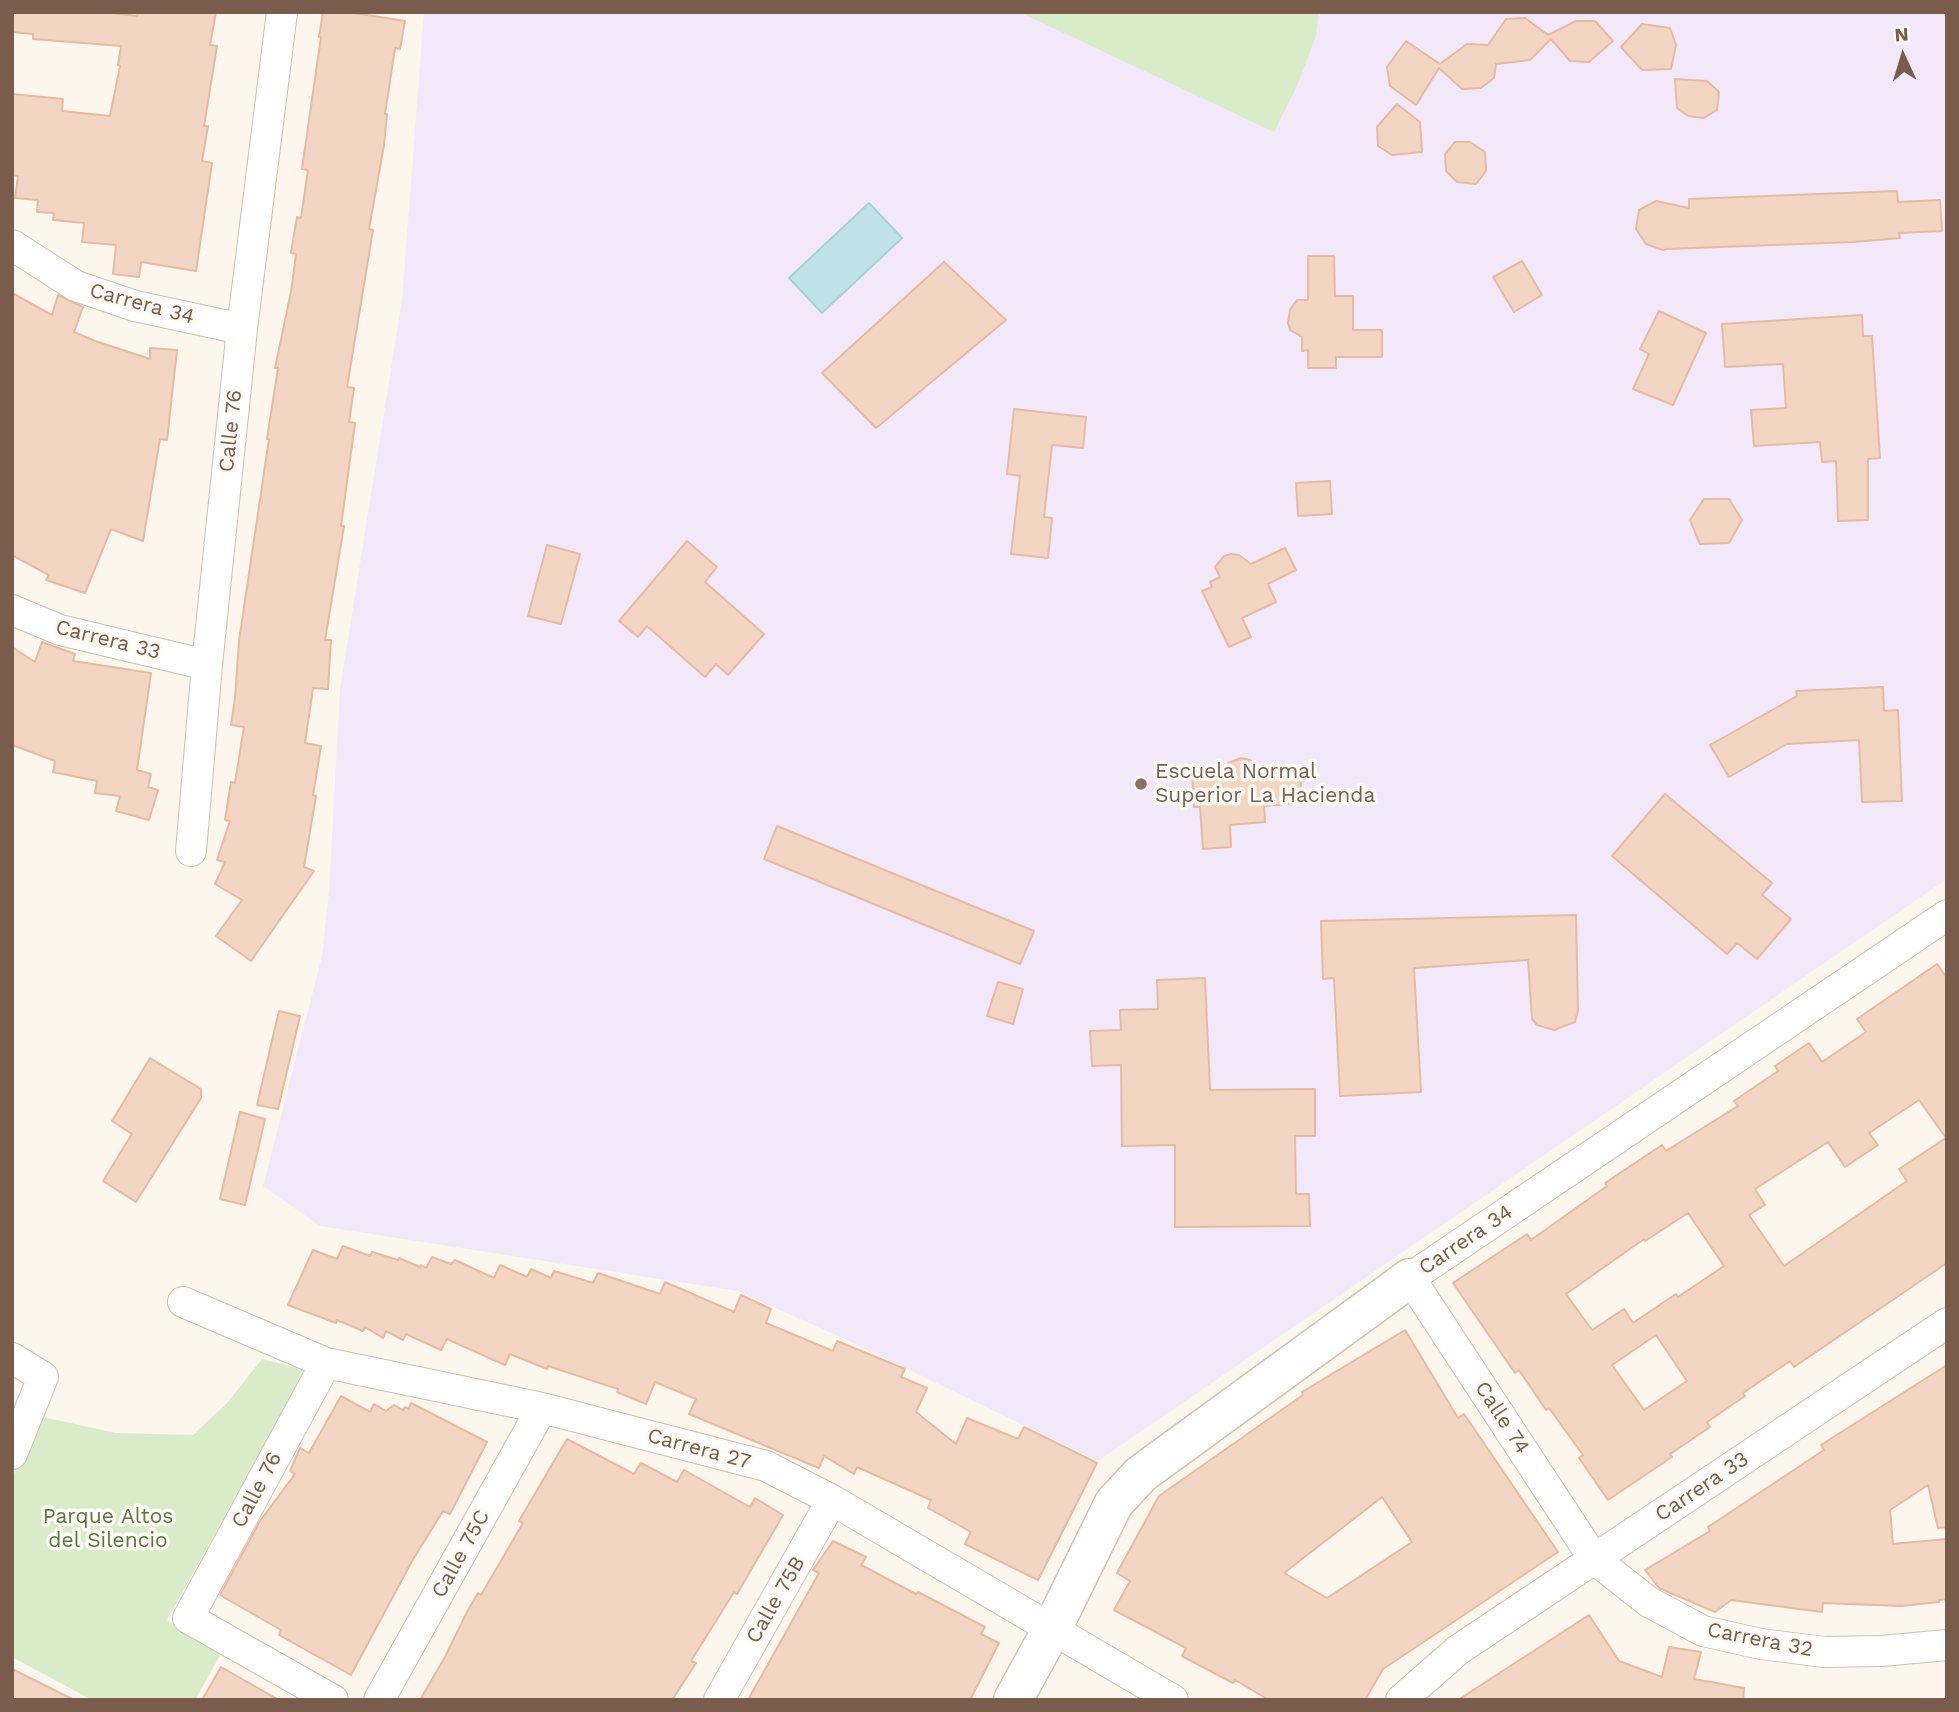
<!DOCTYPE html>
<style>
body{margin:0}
#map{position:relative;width:1959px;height:1712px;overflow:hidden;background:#fdf6ec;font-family:"Work Sans",sans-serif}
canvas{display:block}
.frame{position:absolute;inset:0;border:14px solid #7a5c4d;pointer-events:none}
.north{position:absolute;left:1868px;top:21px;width:70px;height:70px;-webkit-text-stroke:5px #fffaf3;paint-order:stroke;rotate:356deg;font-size:19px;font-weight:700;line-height:28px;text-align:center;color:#7a5c4d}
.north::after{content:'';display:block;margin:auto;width:24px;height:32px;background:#7a5c4d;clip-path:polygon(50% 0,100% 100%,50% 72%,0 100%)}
</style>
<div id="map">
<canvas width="1959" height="1712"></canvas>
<div class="frame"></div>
<div class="north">N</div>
</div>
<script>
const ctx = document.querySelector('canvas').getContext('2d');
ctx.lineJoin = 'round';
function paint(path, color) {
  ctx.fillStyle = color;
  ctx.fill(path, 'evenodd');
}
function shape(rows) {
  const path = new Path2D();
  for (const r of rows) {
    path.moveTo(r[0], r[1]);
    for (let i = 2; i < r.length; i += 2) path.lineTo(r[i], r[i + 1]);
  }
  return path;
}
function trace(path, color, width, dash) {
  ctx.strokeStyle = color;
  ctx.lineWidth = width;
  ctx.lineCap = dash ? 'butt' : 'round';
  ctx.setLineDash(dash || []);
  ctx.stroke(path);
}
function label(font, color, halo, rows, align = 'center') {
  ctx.font = font + ' "Work Sans",sans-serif';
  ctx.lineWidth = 7;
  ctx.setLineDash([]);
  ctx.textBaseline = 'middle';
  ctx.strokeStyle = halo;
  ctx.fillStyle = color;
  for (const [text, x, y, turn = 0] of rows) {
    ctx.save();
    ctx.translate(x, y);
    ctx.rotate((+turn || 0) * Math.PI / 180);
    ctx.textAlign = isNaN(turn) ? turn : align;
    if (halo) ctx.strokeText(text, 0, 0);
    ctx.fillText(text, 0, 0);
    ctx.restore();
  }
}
paint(shape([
 [424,12,1943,12,1947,15,1947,879,1098,1461,845,1339,737,1291,320,1226,263,1186,322,956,329,892,340,689,402,300]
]), '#f3e8fa');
paint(shape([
 [1019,12,1319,12,1316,36,1296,88,1274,132],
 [262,1359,306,1370,167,1620,222,1652,195,1700,92,1700,12,1657,12,1479,38,1416,116,1433,193,1435,227,1403]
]), '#d8ecc9');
const water = shape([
 [869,203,902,238,822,313,789,278,869,203]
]);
paint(water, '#bfe3e8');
trace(water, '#a5d3da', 2);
const building = shape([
 [12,12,105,12,137,16,138,12,216,12,210,45,217,46,204,126,208,126,202,161,212,163,196,271,141,262,139,277,113,274,116,245,82,242,84,223,53,220,54,213,37,212,38,200,15,198,18,176,12,175,12,94,63,99,62,111,110,116,120,66,118,65,121,46,33,39,33,34,12,32,12,12],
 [323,12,348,12,405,21,400,49,395,48,385,114,387,114,384,145,369,229,373,230,347,387,354,388,349,422,355,423,341,526,344,526,325,640,331,640,328,689,313,688,305,743,321,746,313,795,316,796,304,867,314,871,251,961,216,936,242,900,215,884,225,862,217,860,230,821,225,820,231,782,235,783,244,727,231,725,235,698,239,641,269,439,267,439,278,368,275,368,291,292,296,254,291,253,297,217,301,218,308,170,302,169,321,37,319,37,323,12],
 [1525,18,1548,35,1576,21,1595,21,1613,41,1589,62,1570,61,1551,39,1530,60,1496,64,1494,78,1481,88,1462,89,1439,68,1416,105,1390,86,1387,67,1406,41,1440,64,1467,44,1488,45,1506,19,1525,18],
 [1642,24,1670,28,1676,45,1671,69,1642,70,1621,47,1642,24],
 [1675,79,1707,81,1719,92,1717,110,1704,118,1688,116,1677,108,1675,79],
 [1397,104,1420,122,1422,152,1392,155,1378,146,1377,127,1397,104],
 [1455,142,1470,142,1485,152,1486,171,1476,184,1457,182,1446,171,1445,154,1455,142],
 [1897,191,1898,202,1940,200,1942,231,1899,233,1900,238,1853,242,1667,249,1663,250,1646,244,1636,229,1639,210,1656,201,1689,208,1689,199,1897,191],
 [1308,256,1334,256,1335,296,1353,296,1353,330,1382,330,1382,357,1336,357,1336,368,1308,368,1308,350,1302,351,1302,337,1290,330,1288,323,1290,310,1297,300,1308,300,1308,256],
 [1522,261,1542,295,1514,312,1493,277,1522,261],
 [944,262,1006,320,876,428,822,373,944,262],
 [12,293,52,315,58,295,83,307,74,332,95,341,150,359,150,348,177,350,167,440,160,439,143,541,111,529,85,593,46,580,49,575,12,555,12,293],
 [1659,311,1706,333,1673,405,1633,389,1649,354,1640,349,1659,311],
 [1862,315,1863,336,1872,336,1880,458,1868,459,1868,520,1838,521,1836,461,1822,462,1820,442,1754,446,1751,410,1786,408,1783,364,1725,367,1722,324,1862,315],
 [1014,409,1086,417,1083,448,1052,445,1044,517,1052,518,1048,558,1011,554,1020,476,1007,474,1014,409],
 [1330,481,1332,514,1298,516,1296,483,1330,481],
 [1704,499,1729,499,1742,520,1729,543,1700,544,1690,520,1704,499],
 [687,541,717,567,705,582,764,634,728,675,716,664,705,677,647,626,638,637,619,621,687,541],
 [547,545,580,554,561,624,528,616,547,545],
 [1285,548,1296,570,1268,584,1276,602,1242,618,1251,637,1229,647,1202,591,1212,587,1210,582,1220,577,1215,567,1224,556,1231,554,1239,555,1251,564,1285,548],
 [42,642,75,654,73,661,151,673,137,770,151,774,148,787,158,790,149,820,116,811,120,796,95,793,97,781,53,772,55,761,12,745,12,647,35,662,42,642],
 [1883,687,1884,711,1898,710,1902,801,1862,802,1859,740,1787,744,1729,777,1710,745,1797,696,1796,691,1883,687],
 [1241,758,1250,760,1264,775,1300,772,1302,803,1264,806,1265,822,1230,825,1231,847,1203,849,1200,807,1194,807,1192,774,1225,772,1228,763,1241,758],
 [1665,794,1772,883,1762,895,1791,919,1757,959,1737,943,1727,954,1612,856,1665,794],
 [777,826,1034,931,1020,964,764,859,777,826],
 [1576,915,1578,1010,1575,1022,1554,1030,1537,1025,1532,1019,1528,960,1414,968,1421,1092,1340,1096,1334,978,1323,979,1321,921,1576,915],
 [1937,964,1947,978,1947,1263,1794,1367,1790,1361,1743,1393,1745,1396,1707,1422,1710,1427,1670,1454,1672,1457,1608,1500,1579,1458,1583,1455,1549,1408,1546,1410,1519,1370,1515,1373,1453,1283,1527,1234,1531,1240,1607,1186,1605,1183,1662,1145,1666,1151,1738,1106,1734,1101,1778,1071,1775,1066,1809,1043,1822,1062,1866,1032,1857,1019,1937,964],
 [1919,1100,1946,1138,1899,1169,1907,1181,1784,1266,1749,1215,1765,1205,1755,1189,1828,1142,1845,1167,1878,1145,1869,1133,1919,1100],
 [1688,1213,1724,1266,1678,1297,1676,1294,1633,1323,1624,1309,1592,1330,1566,1294,1644,1239,1645,1241,1688,1213],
 [1656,1335,1687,1381,1644,1410,1612,1365,1656,1335],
 [1205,978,1210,1090,1315,1089,1315,1136,1295,1136,1296,1194,1309,1194,1310,1226,1175,1227,1175,1145,1122,1146,1121,1065,1092,1066,1090,1031,1121,1030,1120,1010,1158,1009,1157,980,1205,978],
 [998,982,1023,989,1013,1024,987,1016,998,982],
 [279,1011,300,1016,278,1109,257,1105,279,1011],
 [150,1058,201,1089,201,1098,136,1202,103,1181,132,1134,112,1121,150,1058],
 [240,1112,265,1119,245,1205,220,1199,240,1112],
 [343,1246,370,1256,372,1252,398,1260,399,1258,420,1267,421,1265,426,1268,432,1257,451,1264,455,1260,494,1278,500,1265,527,1277,531,1269,551,1278,554,1271,593,1283,598,1273,660,1294,665,1282,734,1312,741,1295,771,1309,766,1323,833,1351,837,1341,905,1369,901,1377,927,1388,916,1412,956,1444,967,1418,1018,1439,1024,1427,1097,1463,1038,1580,965,1544,971,1532,928,1508,931,1500,857,1467,854,1474,824,1456,819,1468,689,1414,696,1399,655,1382,646,1404,617,1392,618,1389,548,1366,547,1369,510,1354,505,1365,447,1339,441,1350,406,1334,403,1340,386,1331,383,1338,365,1327,363,1331,337,1320,336,1323,288,1305,313,1250,337,1259,343,1246],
 [1405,1330,1458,1418,1464,1414,1558,1552,1383,1669,1365,1700,1269,1700,1235,1680,1233,1683,1182,1656,1186,1648,1114,1610,1130,1581,1117,1573,1159,1496,1303,1395,1302,1392,1405,1330],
 [1382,1497,1412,1542,1327,1598,1284,1573,1382,1497],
 [1947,1365,1947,1527,1938,1528,1928,1485,1890,1510,1893,1544,1947,1539,1947,1599,1939,1600,1939,1602,1901,1606,1823,1603,1822,1612,1731,1600,1715,1612,1659,1588,1645,1570,1710,1531,1708,1527,1824,1450,1821,1445,1947,1365],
 [341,1396,370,1412,374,1404,386,1411,394,1405,403,1410,405,1407,409,1409,411,1403,487,1442,450,1514,443,1511,412,1561,351,1675,279,1635,281,1630,220,1595,260,1521,295,1474,290,1471,300,1448,309,1453,341,1396],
 [567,1439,634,1474,641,1463,677,1482,684,1470,750,1507,755,1498,783,1515,737,1594,734,1592,691,1661,696,1663,672,1700,420,1700,445,1657,468,1610,478,1593,481,1595,523,1523,519,1521,567,1439],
 [833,1541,866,1557,861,1565,916,1594,918,1592,985,1627,981,1634,999,1643,970,1700,748,1700,819,1573,813,1570,833,1541],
 [1589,1615,1619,1661,1662,1677,1669,1647,1701,1652,1694,1679,1744,1688,1743,1700,1458,1700,1589,1615],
 [221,1667,279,1700,202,1700,221,1667],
 [12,1669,74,1700,12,1700,12,1669]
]);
paint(building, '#f3d5c3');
trace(building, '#e6bba3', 2);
const street = shape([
 [12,245,76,286,135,306,242,329],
 [12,610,60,630,207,665],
 [191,851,207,665,242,329,282,12],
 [1947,915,1410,1278,1594,1559,1649,1602,1703,1631,1761,1644,1824,1652,1881,1651,1947,1645],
 [183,1302,326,1363,542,1408,766,1466,832,1500,1173,1700],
 [12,1358,43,1377,12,1454],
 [326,1363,188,1618,333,1700],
 [379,1700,542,1408],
 [719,1700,832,1500],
 [1401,1700,1458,1650,1947,1323]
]);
const secondary = shape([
 [1013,1700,1052,1629,1114,1503,1141,1474,1410,1278]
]);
trace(street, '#d1beb0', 32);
trace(secondary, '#d6c0b0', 41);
trace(street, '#fff', 30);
trace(secondary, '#fff', 38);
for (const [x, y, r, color] of [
 [1141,784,7,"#8d6e63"]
]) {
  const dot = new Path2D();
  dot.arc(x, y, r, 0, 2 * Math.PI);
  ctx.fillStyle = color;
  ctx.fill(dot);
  trace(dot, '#fffaf3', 2.5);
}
label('21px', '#7a5c4d', '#fffaf3', [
 ["Carrera 34",142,304,15],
 ["Calle 76",231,431,-84],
 ["Carrera 33",108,640,14],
 ["Carrera 34",1466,1240,-34],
 ["Calle 74",1502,1418,57],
 ["Carrera 27",699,1449,15],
 ["Carrera 33",1702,1487,-34],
 ["Calle 76",257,1490,-62],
 ["Calle 75C",461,1554,-61],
 ["Calle 75B",776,1600,-60],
 ["Carrera 32",1760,1640,11]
]);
label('21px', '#785e54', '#fffaf3', [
 ["Escuela Normal",1155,772],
 ["Superior La Hacienda",1155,796]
], 'left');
label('21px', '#537a41', '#fffaf3', [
 ["Parque Altos",108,1517],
 ["del Silencio",108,1541]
]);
</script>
